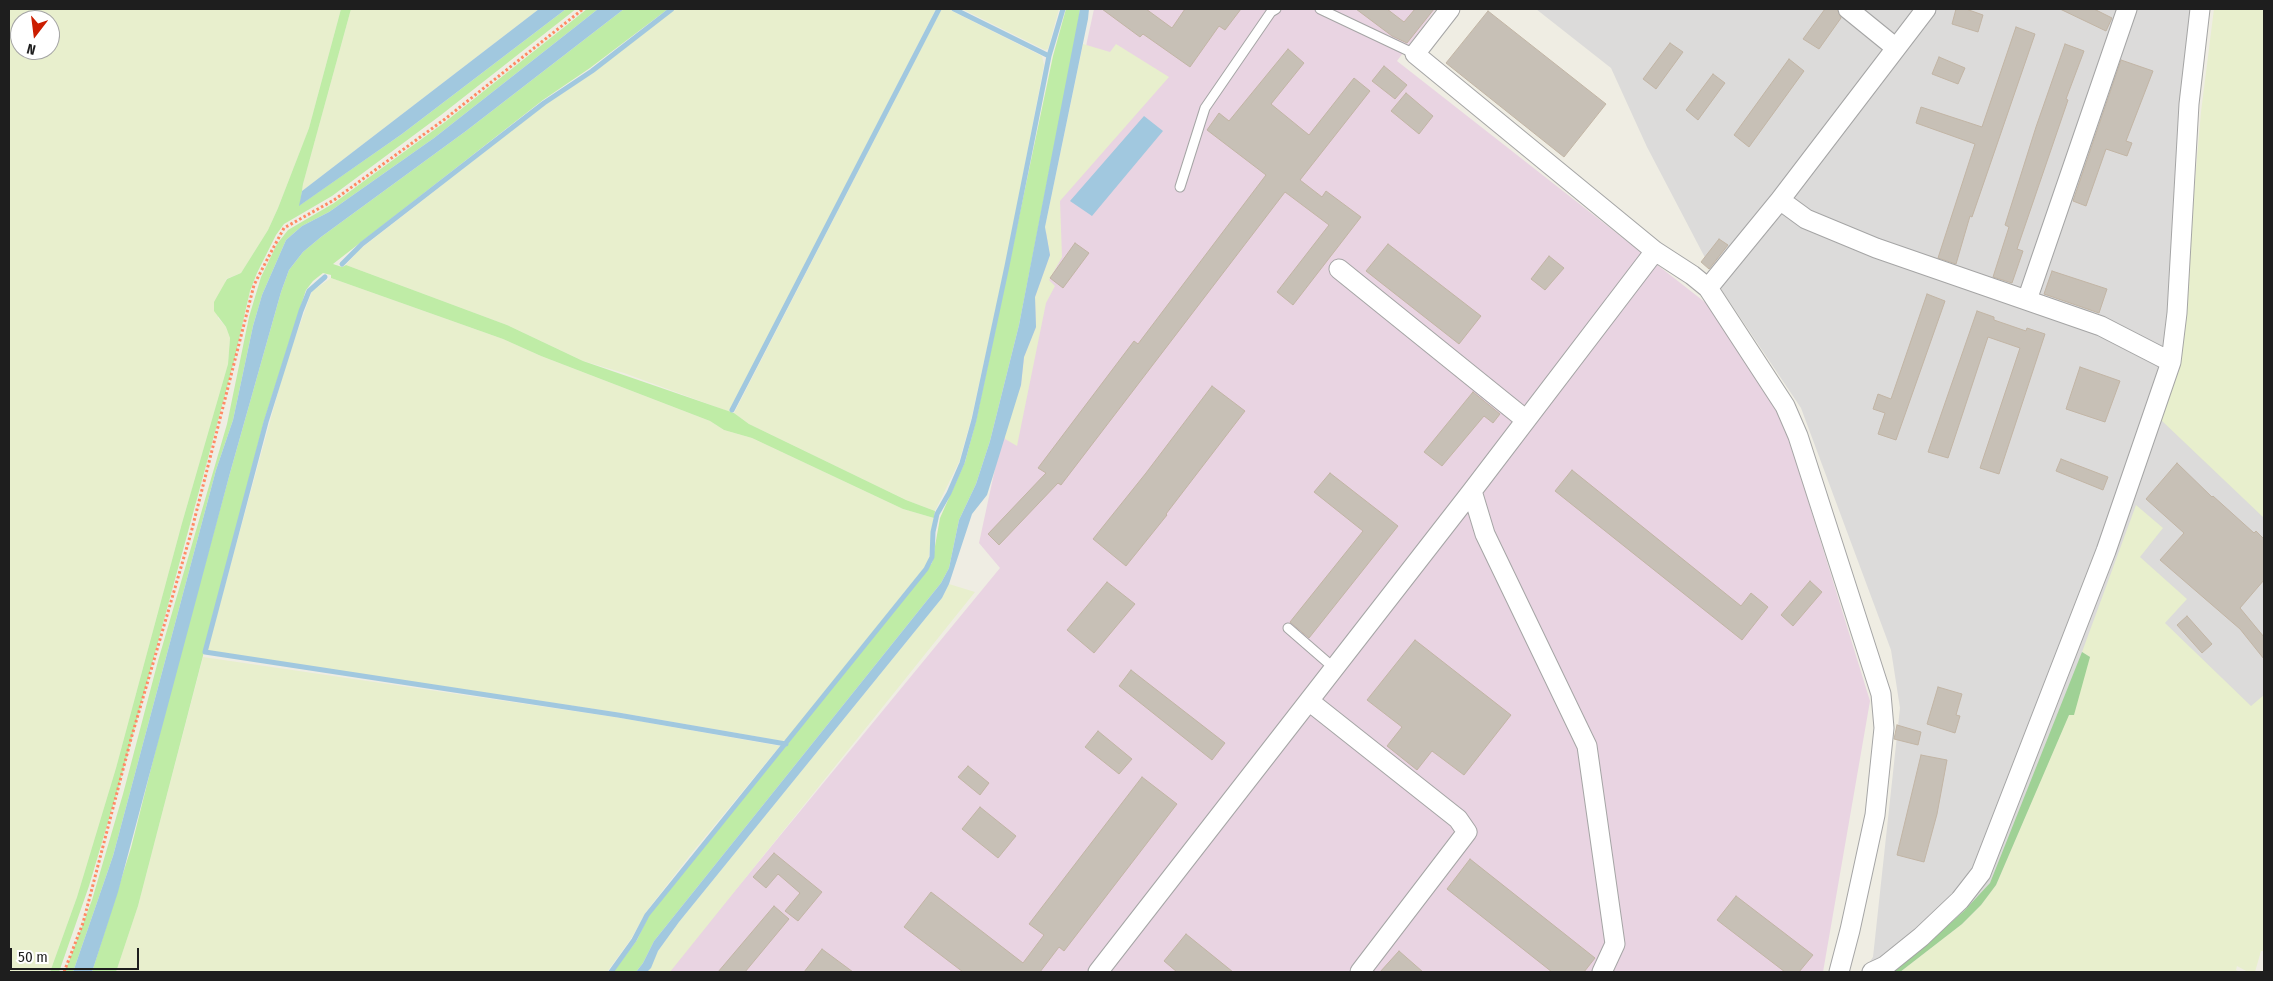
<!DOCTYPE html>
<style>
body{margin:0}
#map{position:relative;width:2273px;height:981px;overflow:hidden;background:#efede3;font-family:"Fira Sans Condensed",sans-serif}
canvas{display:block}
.frame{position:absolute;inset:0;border:10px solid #1e1e1e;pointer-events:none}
.north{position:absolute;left:10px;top:10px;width:50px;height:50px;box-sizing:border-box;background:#fff;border:1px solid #a5a5a5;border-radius:50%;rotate:195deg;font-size:14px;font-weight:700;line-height:20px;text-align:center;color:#1e1e1e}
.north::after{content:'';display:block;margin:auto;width:18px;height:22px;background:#cb1d00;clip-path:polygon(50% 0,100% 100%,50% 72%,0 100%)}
.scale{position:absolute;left:10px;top:948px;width:129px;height:22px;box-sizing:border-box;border:2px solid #1e1e1e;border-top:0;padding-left:6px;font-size:15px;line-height:18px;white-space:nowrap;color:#1e1e1e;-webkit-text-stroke:4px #fff;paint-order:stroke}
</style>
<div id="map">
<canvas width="2273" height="981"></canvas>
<div class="frame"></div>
<div class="north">N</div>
<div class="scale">50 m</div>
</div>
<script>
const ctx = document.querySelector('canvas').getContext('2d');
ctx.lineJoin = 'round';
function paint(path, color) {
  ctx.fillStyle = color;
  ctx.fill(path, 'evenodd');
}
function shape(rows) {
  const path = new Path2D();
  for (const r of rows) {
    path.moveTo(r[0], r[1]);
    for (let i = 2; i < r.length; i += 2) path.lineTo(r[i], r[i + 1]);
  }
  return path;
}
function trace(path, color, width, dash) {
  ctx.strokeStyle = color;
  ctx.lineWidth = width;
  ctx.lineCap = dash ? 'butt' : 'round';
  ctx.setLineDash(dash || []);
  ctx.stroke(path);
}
paint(shape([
 [1536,9,2195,9,2158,412,2264,515,2264,726,2001,972,1863,972,1873,957,1900,708,1891,650,1801,408,1723,292,1647,147,1611,68]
]), '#dcdbda');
paint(shape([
 [1094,9,1436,9,1397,61,1720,314,1782,416,1870,701,1823,972,668,972,1000,568,979,543]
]), '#e9d4e2');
paint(shape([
 [9,9,341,9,309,128,278,208,268,230,241,273,226,279,218,318,226,327,230,338,228,364,182,523,116,768,77,897,50,972,9,972],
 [20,20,50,20,50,50,20,50],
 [351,9,539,9,302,191,303,184],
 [675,9,936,9,730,412,624,373,583,361,507,325,346,265,359,250,441,186,545,105,593,73],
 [948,9,1042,56,1044,65,1006,263,971,420,959,462,935,511,906,500,749,424,734,413,941,10],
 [962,9,1059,9,1048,49,1045,50],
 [2214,9,2264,9,2264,518,2161,420,2180,352,2201,112],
 [1083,44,1110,52,1116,44,1169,77,1060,201,1062,257,1049,280,1055,286,1046,303,1017,446,1005,439,1005,431,1021,385,1024,357,1036,327,1035,297,1050,255,1045,227],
 [331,278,503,339,541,356,710,421,724,430,752,438,903,509,934,518,928,563,786,740,782,741,621,713,207,651,286,363,312,291],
 [2136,505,2163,528,2140,557,2187,599,2165,623,2251,706,2264,695,2264,951,2261,951,2255,972,2248,972,2237,966,2236,970,2240,972,1900,972,1962,924,1981,905,1996,885,2069,714,2090,657,2082,652],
 [949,584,975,592,670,972,647,972,658,951,679,922,942,598],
 [203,657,621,718,780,746,691,854,646,912,631,939,607,972,116,972,138,906]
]), '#e8efcd');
paint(shape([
 [341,9,351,9,303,184,300,205,402,134,566,9,576,9,441,115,332,196,284,224,276,235,257,273,250,291,234,361,204,473,119,785,89,886,59,972,50,972,77,897,116,768,182,523,228,364,230,338,226,327,214,311,214,302,227,279,241,273,268,230,278,208,309,128],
 [587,9,598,9,434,138,329,212,302,226,286,240,262,295,253,326,233,420,216,470,113,856,73,972,65,972,92,900,123,794,158,661,227,424,249,317,261,277,277,244,288,230,334,203,445,122],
 [624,9,668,9,590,68,543,100,333,264,342,267,346,265,507,325,583,361,734,413,749,424,906,500,935,511,934,518,903,509,752,438,724,430,710,421,541,356,503,339,331,278,331,275,323,273,313,281,306,290,264,421,138,906,116,972,92,972,131,848,174,677,230,473,281,292,289,270,303,252,321,237,466,131],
 [1066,9,1080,9,1078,25,1019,325,990,441,976,484,959,520,949,568,941,583,654,941,643,963,636,972,613,972,637,940,649,915,932,563,940,518,965,462,976,421,1053,56]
]), '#bfeca6');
paint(shape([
 [2082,652,2090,657,2074,715,2069,715,1996,885,1981,905,1962,924,1900,972,1890,972,1937,935,1964,911,1990,883]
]), '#9fd195');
paint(shape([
 [539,9,566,9,402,134,299,206,302,191],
 [598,9,624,9,466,131,321,237,303,252,289,270,281,292,230,473,118,892,92,972,73,972,113,856,216,470,233,420,253,326,262,295,286,240,302,226,329,212,434,138],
 [1080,9,1089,9,1088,19,1045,227,1050,255,1035,297,1036,327,1024,357,1021,385,992,479,987,495,972,514,949,584,942,598,679,922,658,951,651,968,647,972,636,972,643,963,654,941,941,583,949,568,959,520,976,484,990,441,1019,325],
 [1144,116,1163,131,1092,216,1070,201]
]), '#a1c8df');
trace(shape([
 [954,9,1049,56],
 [342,264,362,244,544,103,592,71,672,9],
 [325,277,309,291,301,311,266,422,205,652,618,715,786,744],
 [732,410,939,9],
 [611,972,634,940,647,915,926,569,932,557,933,532,937,514,949,493,962,463,974,420,1007,266,1049,56,1063,9]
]), '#a1c8df', 5);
const building = shape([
 [1102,9,1146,9,1172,28,1185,9,1241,9,1225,30,1219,26,1190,67,1143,34,1140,37,1102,9],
 [1356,9,1387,9,1404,22,1415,9,1434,9,1407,43,1392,36,1356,9],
 [1825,9,1837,9,1841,18,1819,49,1803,39,1825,9],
 [1956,9,1966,9,1983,15,1978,32,1952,24,1956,9],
 [2060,9,2094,9,2112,18,2106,31,2060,9],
 [1488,11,1606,104,1564,157,1446,63,1488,11],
 [2016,27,2035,34,1972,217,1970,216,1956,264,1938,258,1975,144,1916,123,1921,107,1982,127,2016,27],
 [1670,43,1683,52,1656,89,1643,79,1670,43],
 [2065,44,2084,51,2066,99,2068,100,2017,249,2023,251,2012,283,1993,277,2009,227,2005,225,2036,127,2065,44],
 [1288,49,1304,63,1271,104,1309,135,1354,78,1370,91,1300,180,1322,197,1326,191,1361,217,1293,305,1277,292,1329,225,1285,192,1061,485,1058,483,999,545,988,534,1046,473,1038,468,1134,341,1138,344,1266,175,1207,130,1219,113,1229,121,1288,49],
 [1939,57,1965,68,1958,84,1932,74,1939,57],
 [1789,59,1804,71,1749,147,1734,135,1789,59],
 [2121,60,2153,71,2126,141,2132,143,2127,156,2106,149,2086,206,2073,201,2121,60],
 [1384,66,1407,85,1395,99,1372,81,1384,66],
 [1713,74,1725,83,1698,120,1686,110,1713,74],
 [1406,93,1433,116,1419,134,1391,111,1406,93],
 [1719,239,1728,245,1709,269,1701,262,1719,239],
 [1075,243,1089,253,1063,288,1050,278,1075,243],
 [1388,244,1481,316,1459,344,1366,271,1388,244],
 [1549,256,1564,268,1545,290,1531,279,1549,256],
 [2052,271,2107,289,2099,313,2044,294,2052,271],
 [1927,294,1945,301,1896,440,1878,434,1885,413,1873,409,1878,394,1891,399,1927,294],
 [1977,311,1994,317,1994,320,2026,331,2027,328,2045,334,1999,474,1980,468,2020,348,1988,337,1948,458,1928,452,1977,311],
 [2080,367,2120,381,2105,422,2066,409,2080,367],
 [1212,386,1245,411,1166,514,1167,515,1126,566,1093,539,1146,473,1212,386],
 [1473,392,1500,414,1493,423,1484,416,1442,466,1424,452,1473,392],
 [2061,459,2108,477,2103,490,2056,471,2061,459],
 [2177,463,2212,497,2213,496,2254,533,2256,531,2264,539,2264,580,2240,608,2264,637,2264,659,2240,629,2160,560,2184,533,2146,499,2177,463],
 [1572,470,1741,606,1751,593,1768,607,1742,640,1555,491,1572,470],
 [1330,473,1398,526,1309,638,1290,622,1363,531,1314,492,1330,473],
 [1810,581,1822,592,1793,626,1781,615,1810,581],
 [1107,582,1135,604,1094,653,1067,630,1107,582],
 [2187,616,2212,644,2202,653,2177,625,2187,616],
 [1415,640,1511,715,1464,775,1432,751,1417,770,1387,746,1402,727,1367,700,1415,640],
 [1131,670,1225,743,1212,760,1119,686,1131,670],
 [1938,687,1962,694,1956,715,1960,716,1955,733,1927,724,1938,687],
 [1897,725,1921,732,1918,745,1894,739,1897,725],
 [1098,731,1132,759,1119,774,1085,747,1098,731],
 [1921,755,1947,760,1937,814,1924,862,1897,855,1921,755],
 [968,766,989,783,980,795,958,777,968,766],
 [1142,777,1177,804,1064,951,1059,947,1040,972,963,972,904,927,931,892,1023,963,1044,935,1029,924,1142,777],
 [980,807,1016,836,998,858,962,829,980,807],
 [774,853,822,892,798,921,785,911,800,893,778,874,766,888,753,877,774,853],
 [1470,859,1595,958,1584,972,1552,972,1447,889,1470,859],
 [1736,896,1813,955,1799,972,1785,972,1717,920,1736,896],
 [774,906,789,919,745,972,718,972,774,906],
 [1186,934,1233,972,1177,972,1164,961,1186,934],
 [822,949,853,972,804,972,822,949],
 [1399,951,1423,972,1380,972,1399,951]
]);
paint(building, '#c7c0b6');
trace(building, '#c2b5a5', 1);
const lane = shape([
 [1320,9,1415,54],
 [1180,187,1205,108,1271,12,1276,9],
 [1288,628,1334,668]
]);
const street = shape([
 [1450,9,1415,54,1655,251,1692,275,1708,288,1785,406,1798,436,1881,694,1884,728,1875,815,1850,930,1839,972],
 [1848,9,1896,48],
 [1780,200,1806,219,1876,248,2101,326,2171,362],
 [1339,269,1526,420],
 [1708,288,1780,200,1926,9],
 [2027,300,2127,9],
 [1472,491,1485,534,1587,746,1615,944,1602,972],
 [1309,701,1458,819,1467,832,1360,972],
 [1098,972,1472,491,1655,251],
 [1872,972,1885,966,1921,937,1960,900,1981,873,2106,551,2171,362,2177,313,2189,104,2200,9]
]);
trace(lane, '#a5a5a5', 11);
trace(street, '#a5a5a5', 21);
trace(shape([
 [64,972,83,923,131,739,191,533,254,285,270,254,284,228,334,200,445,119,583,9]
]), '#ff8a64', 3, [2.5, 2.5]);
trace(lane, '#fff', 9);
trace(street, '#fff', 19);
</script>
